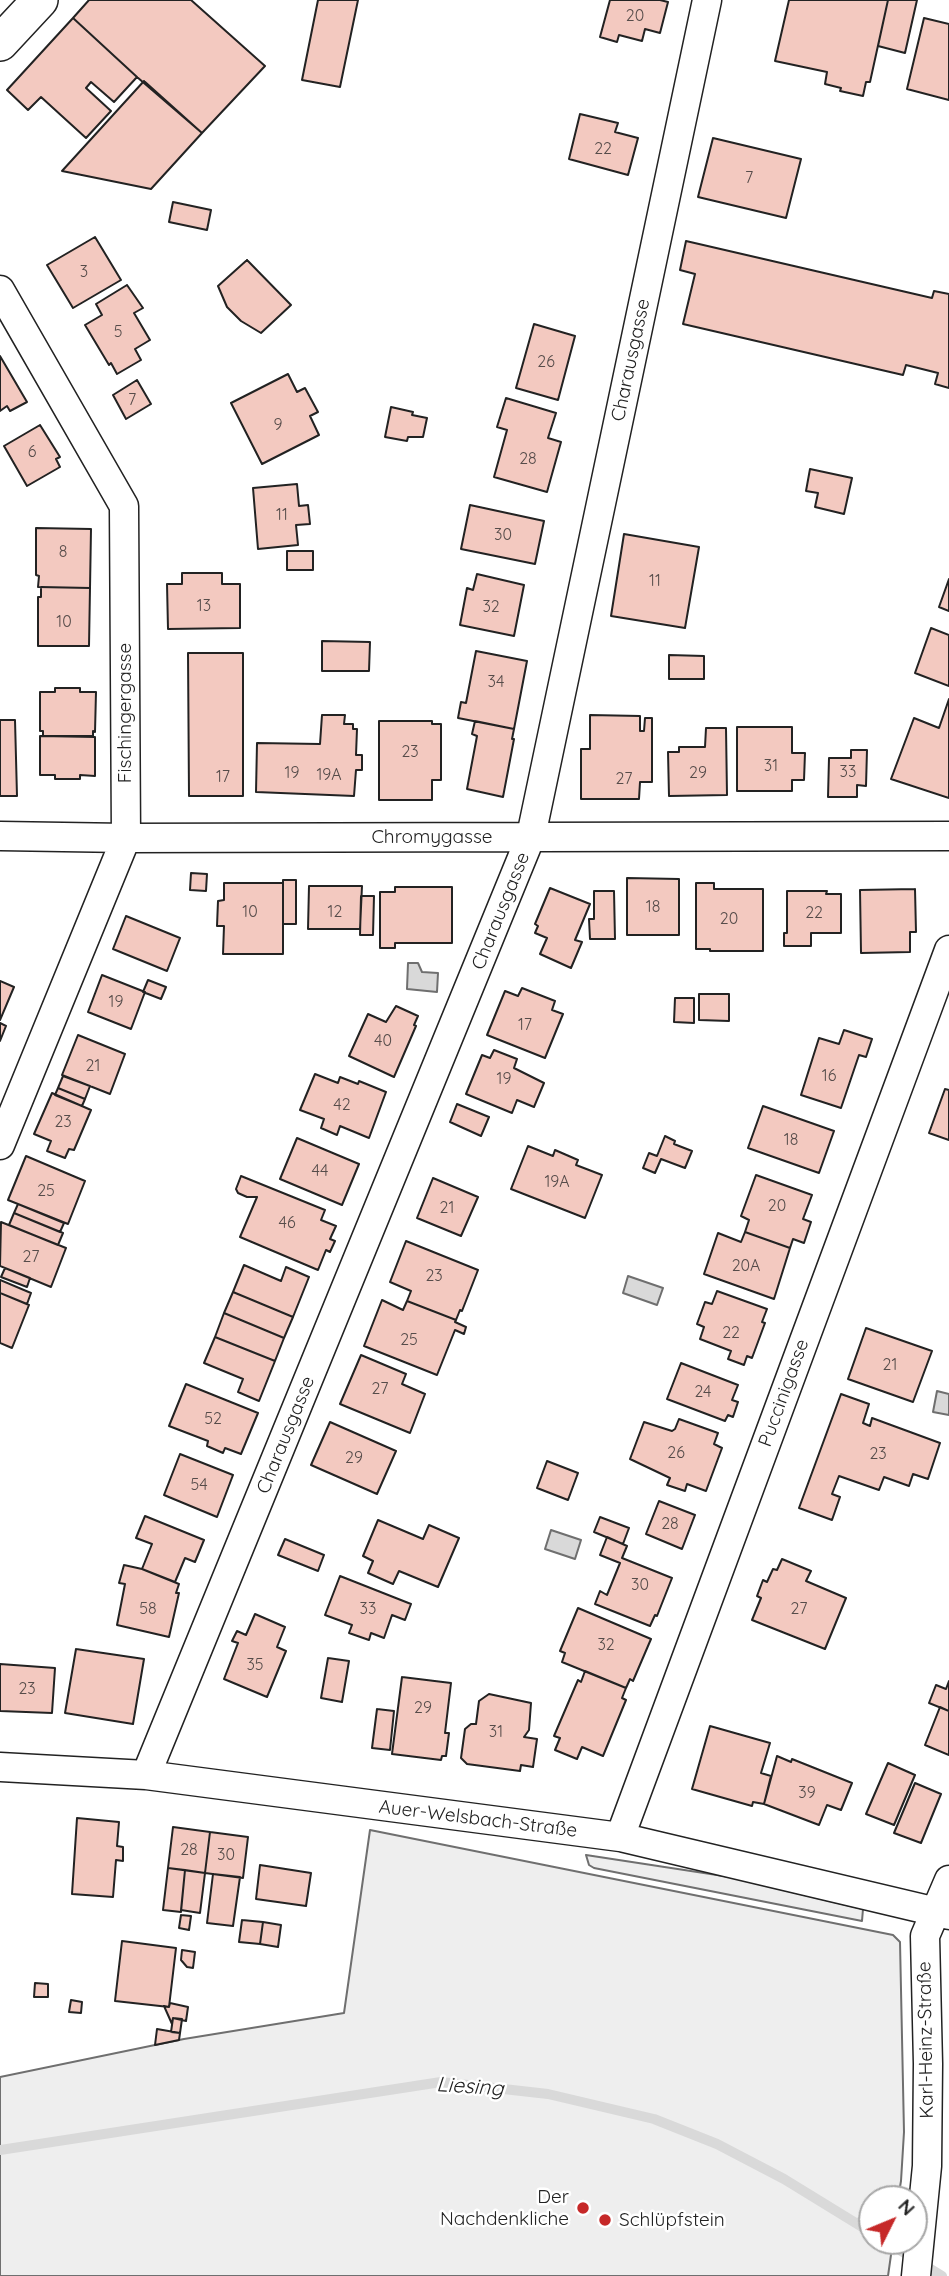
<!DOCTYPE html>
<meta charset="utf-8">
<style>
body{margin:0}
#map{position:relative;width:949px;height:2276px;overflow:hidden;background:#fff;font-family:Quicksand,sans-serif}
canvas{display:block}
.north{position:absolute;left:858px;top:2185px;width:70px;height:70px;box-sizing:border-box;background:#fff;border:2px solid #a7a7a7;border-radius:50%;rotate:47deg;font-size:19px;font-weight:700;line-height:28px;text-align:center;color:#222}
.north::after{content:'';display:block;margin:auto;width:24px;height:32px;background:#c62828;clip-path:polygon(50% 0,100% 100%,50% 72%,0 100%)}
</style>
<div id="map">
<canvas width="949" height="2276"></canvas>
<div class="north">N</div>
</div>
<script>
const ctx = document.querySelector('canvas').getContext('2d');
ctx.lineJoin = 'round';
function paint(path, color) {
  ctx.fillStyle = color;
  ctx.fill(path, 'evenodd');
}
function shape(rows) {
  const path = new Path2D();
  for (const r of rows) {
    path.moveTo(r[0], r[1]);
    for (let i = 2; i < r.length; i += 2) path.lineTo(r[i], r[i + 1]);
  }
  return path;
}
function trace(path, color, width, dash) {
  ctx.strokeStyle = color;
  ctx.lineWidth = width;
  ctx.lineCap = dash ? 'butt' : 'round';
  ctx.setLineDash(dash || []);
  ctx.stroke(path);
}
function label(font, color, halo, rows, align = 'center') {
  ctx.font = font + ' Quicksand,sans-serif';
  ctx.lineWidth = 5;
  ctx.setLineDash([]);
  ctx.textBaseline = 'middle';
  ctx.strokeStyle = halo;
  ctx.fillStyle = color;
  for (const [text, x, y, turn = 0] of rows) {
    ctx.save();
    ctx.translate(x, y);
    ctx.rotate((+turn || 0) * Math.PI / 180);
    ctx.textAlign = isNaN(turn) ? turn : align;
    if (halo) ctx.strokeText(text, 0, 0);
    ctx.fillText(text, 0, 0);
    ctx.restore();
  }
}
const green = shape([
 [370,1830,893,1935,900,1942,904,2132,901,2181,898,2199,872,2199,872,2241,893,2241,888,2276,0,2276,0,2077,184,2039,344,2013,370,1830],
 [586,1855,730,1877,863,1909,862,1921,594,1868,589,1865,586,1855]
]);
paint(green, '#eee');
trace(green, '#6f6f6f', 2);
const water = shape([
 [408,963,418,963,422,972,438,973,437,992,407,989,408,963],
 [628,1276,663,1288,657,1305,623,1293,628,1276],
 [937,1391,949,1394,949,1415,933,1412,937,1391],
 [551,1530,581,1540,575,1559,545,1549,551,1530]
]);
paint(water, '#d9d9d9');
trace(water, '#6f6f6f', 2);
trace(shape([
 [0,2150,441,2082,548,2094,654,2119,717,2144,784,2179,872,2233],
 [885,2241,942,2276]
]), '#d9d9d9', 10);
const building = shape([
 [89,0,191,0,265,66,202,133,137,77,73,18,89,0],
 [318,0,358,0,340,87,302,80,318,0],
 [610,0,660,0,668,2,660,33,645,29,642,41,619,35,617,42,600,37,610,0],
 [789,0,888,0,870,82,866,82,863,96,840,91,841,88,825,84,827,72,775,61,789,0],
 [888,0,917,0,905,53,878,46,888,0],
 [73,18,137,77,114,102,91,82,86,88,111,111,86,138,41,97,28,110,7,90,73,18],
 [924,18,949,24,949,100,907,89,924,18],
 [144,81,202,133,151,189,62,171,144,81],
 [580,114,618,123,615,132,638,138,628,175,569,159,580,114],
 [713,138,801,159,786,218,698,197,713,138],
 [173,202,211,210,207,230,169,222,173,202],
 [95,237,121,280,73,308,47,265,95,237],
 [686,241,932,298,934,291,949,294,949,388,935,384,938,373,906,365,903,375,683,324,695,274,680,270,686,241],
 [247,260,291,305,261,333,241,321,227,307,218,286,247,260],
 [127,285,143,308,134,313,150,340,135,349,141,360,117,374,111,363,109,365,85,325,102,315,96,304,127,285],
 [534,324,575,336,558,400,516,388,534,324],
 [0,356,27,402,10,411,7,406,0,411,0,356],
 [288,374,297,392,305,388,318,412,310,416,319,435,262,464,231,403,288,374],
 [137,380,151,404,126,419,113,395,137,380],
 [506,398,556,413,548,438,561,442,547,492,494,477,507,430,497,427,506,398],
 [391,407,413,412,412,415,427,418,423,437,408,437,407,441,385,437,391,407],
 [40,425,60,457,56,459,60,467,27,486,4,446,40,425],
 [810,469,852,478,844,514,815,507,818,493,806,491,810,469],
 [297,484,299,506,308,505,310,524,296,525,298,545,258,549,253,488,297,484],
 [470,505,544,521,535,564,461,549,470,505],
 [36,528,91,529,90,588,38,587,39,576,36,575,36,528],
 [624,534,699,547,685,628,611,616,624,534],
 [287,551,313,551,313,570,287,570,287,551],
 [182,573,222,573,222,584,240,584,240,628,168,629,167,584,182,584,182,573],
 [477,574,524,585,514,636,460,625,467,588,473,590,477,574],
 [949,579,949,611,939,607,949,579],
 [41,587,90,588,89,646,38,646,38,597,41,597,41,587],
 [931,628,949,635,949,686,915,673,931,628],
 [322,641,370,642,369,671,322,671,322,641],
 [476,651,527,661,514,729,458,718,461,702,466,703,476,651],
 [188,653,243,653,243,796,189,796,188,653],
 [669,655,704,656,704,679,669,679,669,655],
 [55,688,80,688,80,692,96,692,95,732,93,731,93,736,43,736,43,731,40,731,40,692,55,692,55,688],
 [949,699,949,798,891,779,914,718,939,728,949,699],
 [322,715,345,715,344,724,353,724,353,729,357,729,356,755,362,755,362,770,356,770,354,796,256,792,257,743,320,744,322,715],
 [590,715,640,716,640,731,644,731,645,718,652,718,652,782,640,782,639,799,581,799,581,749,590,749,590,715],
 [0,720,15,720,17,796,0,796,0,720],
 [379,721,432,721,432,724,441,724,441,780,432,780,432,800,379,800,379,721],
 [475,721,514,729,512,739,514,739,503,797,467,789,477,736,472,734,475,721],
 [737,727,792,727,792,753,805,753,804,780,792,780,792,791,737,791,737,727],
 [706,728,726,728,727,795,669,796,668,752,679,752,679,747,705,747,706,728],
 [40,736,95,737,95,776,80,775,80,779,55,779,55,775,40,775,40,736],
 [851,750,867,750,866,786,857,785,857,797,828,797,829,758,851,758,851,750],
 [191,873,207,874,206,891,190,890,191,873],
 [627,878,679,879,679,935,627,935,627,878],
 [283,880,296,880,296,924,283,924,283,880],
 [224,883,283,883,283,954,223,954,224,926,217,926,218,901,224,900,224,883],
 [696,883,714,883,714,889,763,889,763,951,710,951,710,949,696,949,696,883],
 [309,886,362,886,360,929,308,929,309,886],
 [395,887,452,887,452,943,395,943,395,948,380,948,380,892,395,892,395,887],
 [550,888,590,904,575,940,582,942,571,968,540,954,547,938,535,933,538,926,535,924,550,888],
 [915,889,916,932,910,932,910,952,861,953,860,890,915,889],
 [594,891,614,891,615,939,590,939,589,919,594,919,594,891],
 [787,891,827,891,826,894,841,894,841,933,811,933,811,946,784,946,784,933,787,933,787,891],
 [361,896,374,896,373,935,360,935,361,896],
 [126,916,180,938,167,971,113,949,126,916],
 [102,975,145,992,131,1029,88,1012,102,975],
 [148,980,166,987,161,999,143,992,148,980],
 [0,981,14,987,0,1020,0,981],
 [522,988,555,1001,552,1010,563,1014,545,1058,487,1035,505,991,518,996,522,988],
 [699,994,729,994,729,1021,699,1020,699,994],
 [675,998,694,998,694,1023,674,1022,675,998],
 [396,1006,418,1016,414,1025,416,1026,394,1077,349,1056,368,1014,386,1022,396,1006],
 [0,1023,6,1026,0,1041,0,1023],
 [844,1030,872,1039,866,1057,859,1055,841,1108,801,1095,819,1038,839,1044,844,1030],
 [78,1035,125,1054,110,1094,62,1075,78,1035],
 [494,1050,517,1059,514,1068,544,1083,534,1107,517,1100,512,1113,466,1094,482,1055,490,1058,494,1050],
 [315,1074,338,1083,340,1077,358,1084,359,1081,386,1092,369,1138,340,1126,337,1135,321,1128,324,1119,300,1110,315,1074],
 [63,1076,90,1086,85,1099,58,1088,63,1076],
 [58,1088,85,1099,82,1106,55,1095,58,1088],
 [945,1089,949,1090,949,1140,929,1133,945,1089],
 [52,1093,91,1110,74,1150,69,1149,65,1158,47,1151,51,1141,34,1134,52,1093],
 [457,1104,489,1117,481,1136,450,1122,457,1104],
 [763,1106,834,1131,819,1173,748,1148,763,1106],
 [665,1136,675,1141,674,1144,692,1151,685,1168,661,1159,655,1173,643,1168,649,1153,657,1156,665,1136],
 [297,1138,359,1164,342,1205,280,1179,297,1138],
 [528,1146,553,1156,555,1150,578,1160,576,1165,602,1175,585,1218,511,1189,528,1146],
 [26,1156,85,1181,68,1224,8,1200,26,1156],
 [756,1175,812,1195,803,1219,811,1222,804,1243,793,1239,790,1248,745,1232,749,1220,741,1216,756,1175],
 [241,1176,325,1210,321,1220,336,1226,330,1239,335,1241,330,1252,326,1250,318,1270,240,1237,257,1197,247,1197,238,1193,236,1189,241,1176],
 [433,1178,478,1197,461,1236,417,1218,433,1178],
 [18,1204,64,1223,60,1232,14,1213,18,1204],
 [14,1213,63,1233,58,1245,9,1225,14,1213],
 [1,1222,66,1248,51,1287,0,1266,1,1222],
 [745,1232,790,1248,774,1299,704,1274,718,1233,741,1242,745,1232],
 [406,1241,478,1270,462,1311,460,1310,456,1320,407,1301,411,1291,390,1282,406,1241],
 [244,1265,281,1281,286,1267,309,1277,293,1317,233,1292,244,1265],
 [5,1268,30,1278,27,1287,1,1277,5,1268],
 [0,1280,31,1293,27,1304,0,1293,0,1280],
 [717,1291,767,1309,762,1322,765,1323,752,1358,747,1356,744,1365,728,1359,731,1351,700,1339,704,1327,697,1324,705,1302,712,1304,717,1291],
 [233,1292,293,1317,284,1338,224,1313,233,1292],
 [0,1293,29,1305,12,1348,0,1343,0,1293],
 [382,1300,403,1310,407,1301,456,1320,455,1322,466,1327,464,1334,455,1330,437,1375,364,1346,382,1300],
 [224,1313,284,1338,275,1361,215,1337,224,1313],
 [866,1328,932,1351,913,1402,848,1379,866,1328],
 [215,1337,275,1361,259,1401,238,1392,243,1379,204,1363,215,1337],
 [361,1355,406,1374,402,1384,425,1394,410,1433,340,1404,361,1355],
 [681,1363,738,1385,732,1400,738,1402,733,1417,728,1415,725,1421,667,1399,681,1363],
 [186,1384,258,1413,241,1454,225,1448,223,1453,207,1446,208,1441,169,1426,186,1384],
 [841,1394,869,1404,863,1423,870,1426,872,1418,940,1443,928,1479,913,1474,909,1486,884,1477,879,1490,839,1476,832,1494,840,1497,832,1520,799,1508,841,1394],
 [679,1419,718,1433,714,1444,722,1448,706,1491,687,1484,685,1491,667,1485,670,1478,630,1459,644,1422,672,1431,675,1429,679,1419],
 [330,1422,396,1451,377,1494,311,1465,330,1422],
 [180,1454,233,1475,217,1517,164,1495,180,1454],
 [547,1461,578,1473,568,1500,537,1488,547,1461],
 [659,1501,695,1515,682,1549,646,1534,659,1501],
 [145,1516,204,1540,195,1562,185,1558,175,1582,142,1569,152,1544,136,1538,145,1516],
 [600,1517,629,1528,623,1544,594,1532,600,1517],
 [378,1520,423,1539,429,1525,459,1538,438,1587,399,1571,393,1584,368,1573,373,1561,363,1556,378,1520],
 [607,1537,627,1546,622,1558,672,1578,657,1616,655,1615,650,1626,595,1604,600,1591,607,1595,620,1563,600,1555,607,1537],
 [285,1539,324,1555,318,1571,278,1555,285,1539],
 [782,1559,811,1571,806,1581,846,1598,825,1649,752,1620,761,1598,757,1596,763,1580,767,1582,773,1569,777,1570,782,1559],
 [124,1565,142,1569,179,1584,176,1593,179,1593,169,1637,117,1625,125,1584,119,1583,124,1565],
 [340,1576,411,1604,405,1620,392,1615,384,1638,371,1633,369,1640,349,1633,352,1625,325,1615,340,1576],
 [578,1608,651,1639,633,1681,630,1679,626,1688,562,1662,565,1653,560,1651,578,1608],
 [255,1614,285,1627,277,1647,286,1651,267,1697,224,1679,238,1643,232,1641,237,1631,246,1635,255,1614],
 [76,1649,144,1659,133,1724,65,1713,76,1649],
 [328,1658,349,1661,342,1702,321,1698,328,1658],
 [0,1664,55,1668,52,1713,0,1711,0,1664],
 [585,1671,626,1688,622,1698,626,1700,603,1756,582,1747,577,1759,555,1750,560,1738,554,1736,578,1680,581,1682,585,1671],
 [402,1677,451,1683,445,1733,449,1733,446,1756,442,1756,441,1760,392,1754,402,1677],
 [949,1681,949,1711,929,1703,936,1685,946,1689,949,1681],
 [489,1694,531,1703,529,1730,524,1737,537,1739,533,1767,521,1765,520,1771,467,1764,461,1758,465,1729,471,1724,476,1724,479,1701,489,1694],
 [940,1707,949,1711,949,1755,925,1745,940,1707],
 [377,1709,394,1711,390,1750,372,1748,377,1709],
 [710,1726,770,1743,761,1773,771,1776,764,1804,753,1802,752,1806,692,1789,710,1726],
 [777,1756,791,1762,792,1759,852,1783,841,1810,827,1805,819,1825,764,1804,777,1756],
 [888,1763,915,1775,894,1825,866,1814,888,1763],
 [915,1783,941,1794,921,1843,894,1833,915,1783],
 [77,1818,119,1822,117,1846,123,1847,123,1861,116,1860,113,1897,72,1894,77,1818],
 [173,1827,210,1832,205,1873,168,1868,173,1827],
 [210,1832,248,1837,243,1878,205,1873,210,1832],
 [260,1865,311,1873,306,1906,256,1899,260,1865],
 [168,1868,185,1870,181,1912,163,1910,168,1868],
 [185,1870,205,1873,200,1913,181,1910,185,1870],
 [213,1874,240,1877,233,1926,207,1923,213,1874],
 [181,1915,191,1916,189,1930,179,1928,181,1915],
 [242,1920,263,1922,260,1944,239,1942,242,1920],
 [263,1922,281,1925,278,1947,260,1944,263,1922],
 [122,1941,176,1948,169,2007,115,2001,122,1941],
 [182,1950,195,1952,193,1968,187,1967,181,1960,182,1950],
 [35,1983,48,1984,48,1997,34,1997,35,1983],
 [71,2000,82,2002,81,2013,69,2012,71,2000],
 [170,2003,188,2007,186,2021,173,2018,172,2024,164,2006,169,2007,170,2003],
 [173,2018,182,2019,180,2033,171,2032,173,2018],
 [157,2029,180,2033,179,2040,155,2045,157,2029]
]);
paint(building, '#f3c9c0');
trace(building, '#222', 2);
const minor = shape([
 [0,290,124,506,126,838,0,1145],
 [0,836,126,838,949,836],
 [0,1767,146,1775,620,1837,949,1915],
 [146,1775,531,836,707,0],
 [620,1837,949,950],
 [916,2276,927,2166,928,2064,925,1936,949,1880]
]);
const tertiary = shape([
 [0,43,40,0]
]);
trace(minor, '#222', 31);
trace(tertiary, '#222', 38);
trace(minor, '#fff', 28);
trace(tertiary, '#fff', 35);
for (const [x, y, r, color] of [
 [583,2208,7,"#c62828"],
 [605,2220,7,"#c62828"]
]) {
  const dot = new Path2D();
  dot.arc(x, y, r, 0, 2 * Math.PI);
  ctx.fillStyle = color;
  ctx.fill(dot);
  trace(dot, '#fff', 2.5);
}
label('16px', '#564c4a', null, [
 ["20",635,16],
 ["22",603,149],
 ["7",749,178],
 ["3",84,272],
 ["5",118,332],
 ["26",546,362],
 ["7",132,400],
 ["9",278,425],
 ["6",32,452],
 ["28",528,459],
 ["11",282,515],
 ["30",503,535],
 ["8",63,552],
 ["11",655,581],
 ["13",204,606],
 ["32",491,607],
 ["10",64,622],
 ["34",496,682],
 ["23",410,752],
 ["31",771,766],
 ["33",848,772],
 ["19",292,773],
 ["29",698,773],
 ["19A",329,775],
 ["17",223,777],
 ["27",624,779],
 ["18",653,907],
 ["10",250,912],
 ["12",335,912],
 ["22",814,913],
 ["20",729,919],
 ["19",116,1002],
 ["17",525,1025],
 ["40",383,1041],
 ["21",93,1066],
 ["16",829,1076],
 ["19",504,1079],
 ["42",342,1105],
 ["23",63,1122],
 ["18",791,1140],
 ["44",320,1171],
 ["19A",557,1182],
 ["25",46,1191],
 ["20",777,1206],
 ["21",447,1208],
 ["46",287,1223],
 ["27",31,1257],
 ["20A",746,1266],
 ["23",434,1276],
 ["22",731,1333],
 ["25",409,1340],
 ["21",890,1365],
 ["27",380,1389],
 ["24",703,1392],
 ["52",213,1419],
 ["26",676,1453],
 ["23",878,1454],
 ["29",354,1458],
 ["54",199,1485],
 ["28",670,1524],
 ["30",640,1585],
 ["58",148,1609],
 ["33",368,1609],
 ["27",799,1609],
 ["32",606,1645],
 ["35",255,1665],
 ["23",27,1689],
 ["29",423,1708],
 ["31",496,1732],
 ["39",807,1793],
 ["28",189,1850],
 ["30",226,1855]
]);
label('19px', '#222', '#fff', [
 ["Charausgasse",631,360,-78],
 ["Fischingergasse",125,713,-90],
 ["Chromygasse",432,837],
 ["Charausgasse",501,911,-68],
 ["Puccinigasse",784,1393,-70],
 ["Charausgasse",286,1435,-68],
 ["Auer-Welsbach-Straße",478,1819,7],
 ["Karl-Heinz-Straße",926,2040,-91]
]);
label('19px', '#222', '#fff', [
 ["Der",569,2197],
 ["Nachdenkliche",569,2219],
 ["Schlüpfstein",619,2220,"left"]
], 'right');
label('italic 21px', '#222', '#fff', [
 ["Liesing",470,2087,4]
]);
</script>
